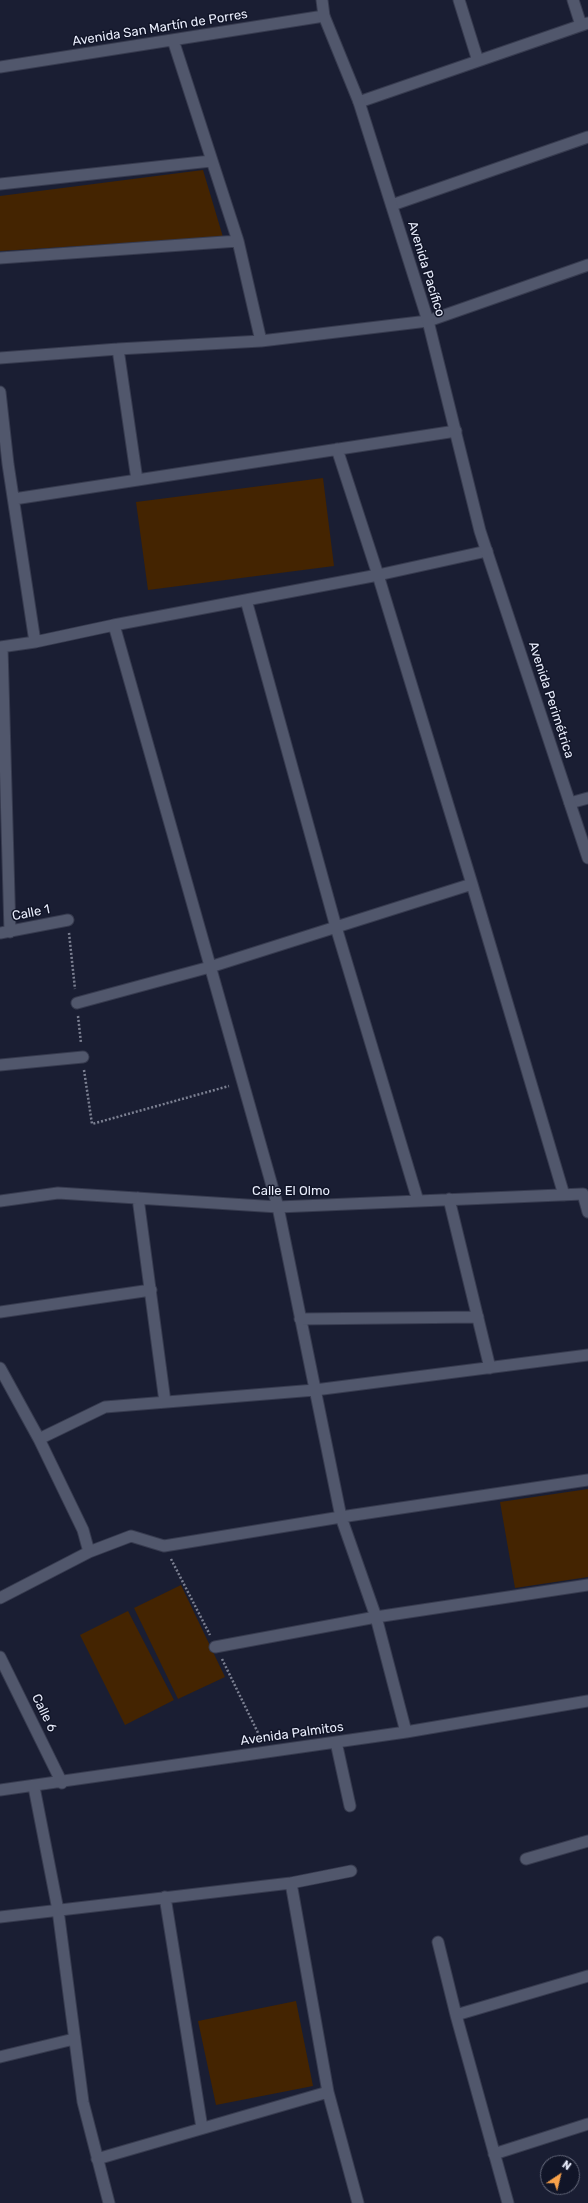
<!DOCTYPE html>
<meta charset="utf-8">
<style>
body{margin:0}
#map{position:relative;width:588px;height:2203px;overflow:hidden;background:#1a1e33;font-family:Rubik,sans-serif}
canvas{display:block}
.north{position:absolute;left:540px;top:2155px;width:40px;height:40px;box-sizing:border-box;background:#111528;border:1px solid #676b7d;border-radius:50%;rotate:35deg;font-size:11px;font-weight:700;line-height:16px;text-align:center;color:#e9edfc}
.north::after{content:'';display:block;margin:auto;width:14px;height:18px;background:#f8a14a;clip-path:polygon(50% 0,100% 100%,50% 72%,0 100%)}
</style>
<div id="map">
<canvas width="588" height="2203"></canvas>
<div class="north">N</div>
</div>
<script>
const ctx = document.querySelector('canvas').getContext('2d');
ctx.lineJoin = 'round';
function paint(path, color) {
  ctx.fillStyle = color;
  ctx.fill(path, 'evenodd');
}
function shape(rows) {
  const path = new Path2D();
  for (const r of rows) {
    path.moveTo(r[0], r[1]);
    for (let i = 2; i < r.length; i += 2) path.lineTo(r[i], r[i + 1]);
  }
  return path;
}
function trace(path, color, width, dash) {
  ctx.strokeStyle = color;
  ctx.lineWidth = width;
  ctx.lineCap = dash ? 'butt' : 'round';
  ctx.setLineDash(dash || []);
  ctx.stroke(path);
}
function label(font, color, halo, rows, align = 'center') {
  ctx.font = font + ' Rubik,sans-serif';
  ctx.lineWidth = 3;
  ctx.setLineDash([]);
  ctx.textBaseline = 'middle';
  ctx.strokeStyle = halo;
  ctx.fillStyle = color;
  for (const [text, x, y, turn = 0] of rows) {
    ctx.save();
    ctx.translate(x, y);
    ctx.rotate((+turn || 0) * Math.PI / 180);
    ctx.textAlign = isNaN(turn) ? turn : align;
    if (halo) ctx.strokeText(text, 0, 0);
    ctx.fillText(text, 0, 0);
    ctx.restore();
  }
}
paint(shape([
 [203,170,223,237,0,251,0,196],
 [323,478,334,566,148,590,136,502],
 [588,1489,588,1577,515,1588,500,1502],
 [181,1585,225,1677,178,1699,134,1608],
 [128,1611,174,1700,125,1725,80,1635],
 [296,2001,313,2086,216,2105,198,2021]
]), '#442401');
const minor = shape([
 [459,0,478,61],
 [573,0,581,25],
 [173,40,238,241,261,341],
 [0,67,324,16],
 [359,102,588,23],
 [0,184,211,161],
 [392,205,588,137],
 [0,258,238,241],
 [118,349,137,480],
 [0,358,118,349,261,341,428,321,588,265],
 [0,392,8,464,35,642],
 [337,449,378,575,472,884,564,1195],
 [14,499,456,431],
 [246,600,336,927,418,1201],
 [114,625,278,1207,341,1517,376,1617,406,1732],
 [0,647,35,642,114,625,378,575,487,551],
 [2,647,10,932],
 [570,803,588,798],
 [0,933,68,920],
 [77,1003,210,967,472,884],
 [0,1065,83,1057],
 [138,1198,165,1402],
 [449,1199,490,1368],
 [0,1201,58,1193,278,1207,583,1194,588,1212],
 [0,1312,151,1290],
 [300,1319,478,1317],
 [0,1368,39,1439,83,1530,89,1552],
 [39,1439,105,1407,315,1390,588,1355],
 [0,1598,89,1552,131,1536,164,1546,341,1517,588,1480],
 [215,1647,376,1617,588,1585],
 [0,1657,62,1783],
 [336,1742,350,1806],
 [34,1787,58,1910,83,2102,109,2203],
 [0,1790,406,1732,588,1701],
 [526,1859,588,1841],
 [291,1883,328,2092,358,2203],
 [165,1897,202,2128],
 [0,1917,291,1883,351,1871],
 [438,1942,456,2015,508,2203],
 [456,2015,588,1976],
 [0,2057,74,2039],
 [494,2154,588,2124],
 [97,2159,328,2092]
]);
const tertiary = shape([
 [322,0,324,16,359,102,428,321,480,531,588,858]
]);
trace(minor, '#373b4f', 13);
trace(tertiary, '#373b4f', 13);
trace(shape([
 [69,933,75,989],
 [78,1016,81,1043],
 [84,1070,92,1124,229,1086],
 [171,1559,210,1635],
 [222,1659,261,1739]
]), '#7c8092', 2.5, [2, 2]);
trace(minor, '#51576c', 11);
trace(tertiary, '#51576c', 11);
label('13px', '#e9edfc', '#111528', [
 ["Avenida San Martín de Porres",160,28,-9],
 ["Avenida Pacífico",426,269,73],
 ["Avenida Perimétrica",551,700,72],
 ["Calle 1",31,913,-11],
 ["Calle El Olmo",291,1191],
 ["Calle 6",44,1713,64],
 ["Avenida Palmitos",292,1734,-8]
]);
</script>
